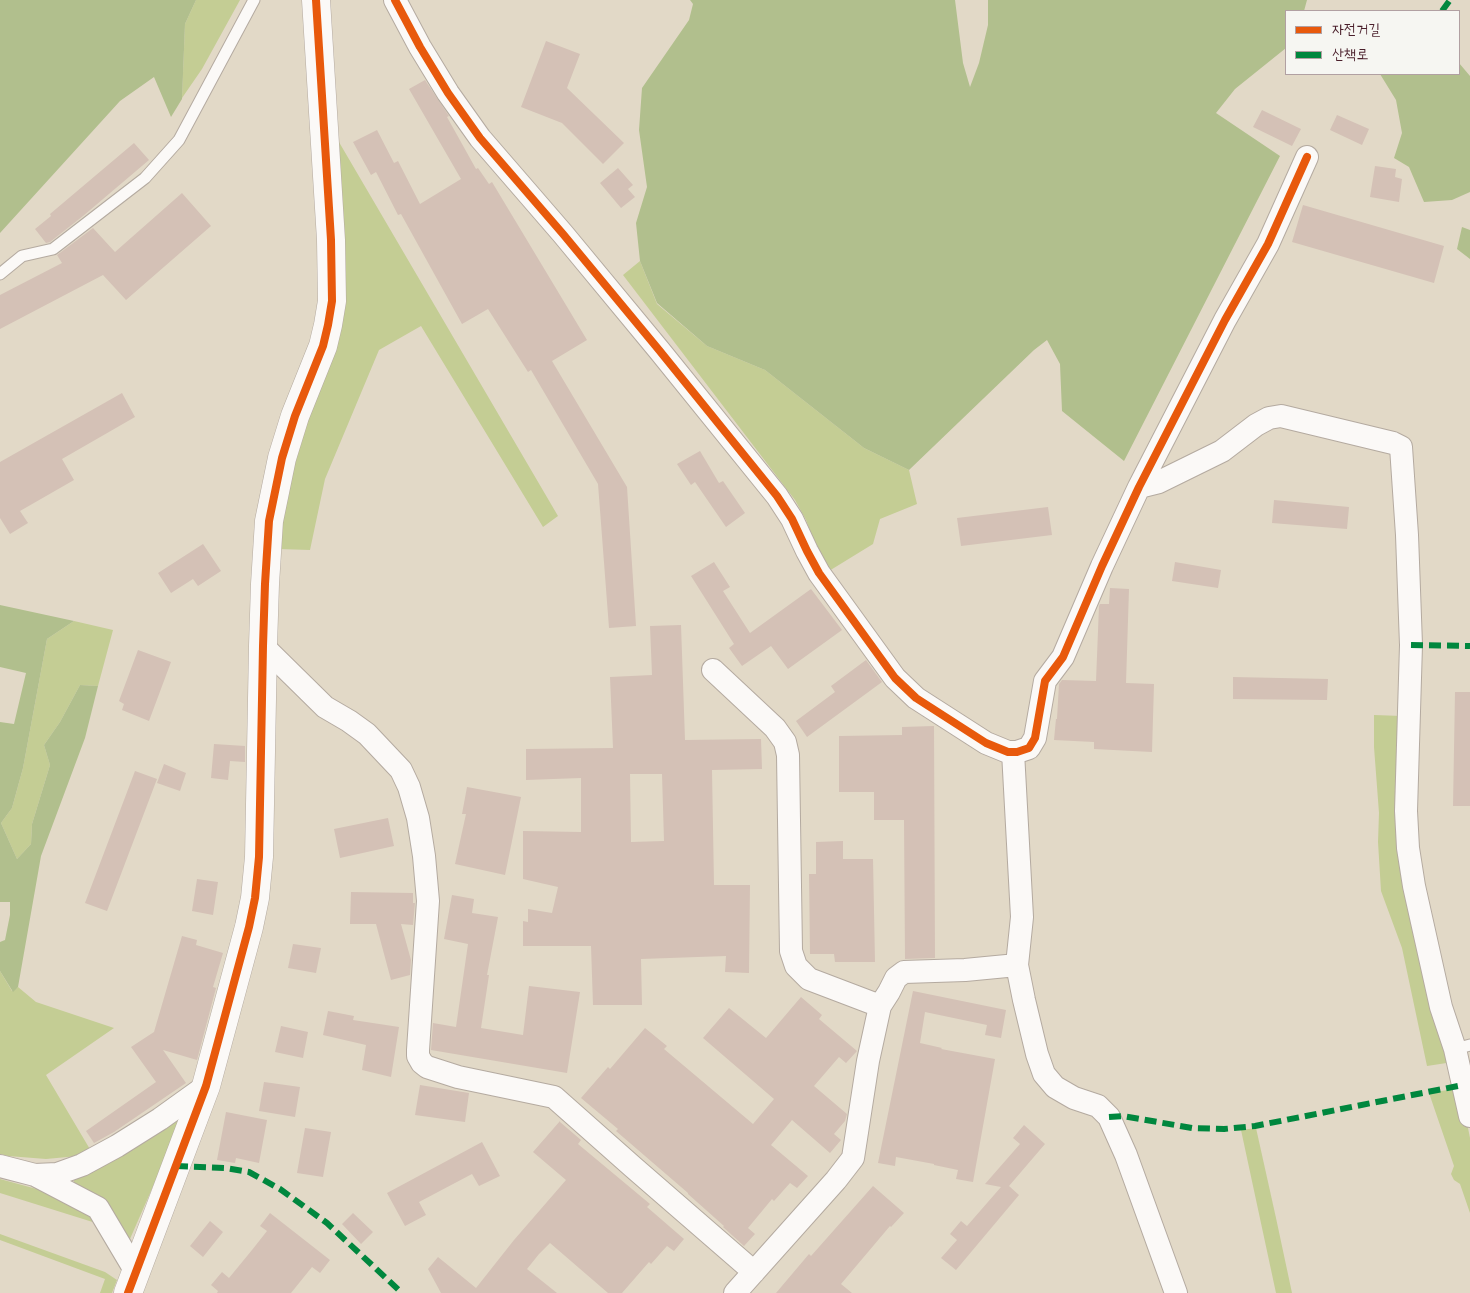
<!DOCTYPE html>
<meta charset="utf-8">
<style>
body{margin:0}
#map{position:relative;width:1470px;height:1293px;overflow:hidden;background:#e2d9c7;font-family:"Architects Daughter","Poor Story",sans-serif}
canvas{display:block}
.legend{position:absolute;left:1285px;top:10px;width:175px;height:65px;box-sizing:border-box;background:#f6f6f2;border:1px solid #b1a0a2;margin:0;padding:6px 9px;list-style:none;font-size:15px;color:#4a1f2b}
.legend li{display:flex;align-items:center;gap:10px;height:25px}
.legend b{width:25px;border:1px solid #b1a0a2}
</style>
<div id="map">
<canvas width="1470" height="1293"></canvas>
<ul class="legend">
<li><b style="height:6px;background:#e8590c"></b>자전거길</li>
<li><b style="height:6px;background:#00873e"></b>산책로</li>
</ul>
</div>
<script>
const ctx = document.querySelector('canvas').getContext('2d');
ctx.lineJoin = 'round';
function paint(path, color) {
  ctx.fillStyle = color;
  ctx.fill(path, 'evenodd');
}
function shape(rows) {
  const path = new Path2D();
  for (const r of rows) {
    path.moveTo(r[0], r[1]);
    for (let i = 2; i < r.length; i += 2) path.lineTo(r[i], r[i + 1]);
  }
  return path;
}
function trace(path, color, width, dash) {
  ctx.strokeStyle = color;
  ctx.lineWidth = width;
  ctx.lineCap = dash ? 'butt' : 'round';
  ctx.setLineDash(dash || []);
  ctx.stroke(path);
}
paint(shape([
 [196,0,240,0,202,69,182,98,185,24],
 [336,137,558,516,543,527,421,326,379,350,325,479,310,550,278,549,281,514,321,364],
 [640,261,657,304,707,346,765,370,864,448,909,470,917,504,880,519,873,544,829,571,818,551,806,520,795,500,623,275],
 [74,621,113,630,98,686,80,685,60,722,44,745,50,765,32,824,31,844,17,859,1,823,12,808,23,768,47,639],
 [1374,715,1402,716,1400,791,1453,1062,1427,1066,1402,948,1381,891,1378,842,1379,813,1374,747],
 [0,971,12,991,18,987,36,1002,114,1028,46,1075,91,1151,78,1156,46,1159,8,1156,0,1154],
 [1460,1088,1470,1138,1470,1213,1460,1184,1454,1180,1451,1174,1454,1166,1429,1093],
 [190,1102,126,1248,77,1189,74,1182,74,1176],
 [1256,1128,1276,1218,1292,1293,1276,1293,1241,1130],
 [0,1179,66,1197,84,1204,99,1224,0,1193],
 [0,1234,105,1272,117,1280,112,1293,100,1293,105,1279,0,1240]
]), '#c4cd94');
paint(shape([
 [0,0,196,0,185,24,182,99,171,117,154,77,120,101,0,233],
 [690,0,955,0,963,63,970,87,979,63,988,25,988,0,1307,0,1304,11,1286,11,1286,48,1235,89,1216,113,1280,156,1124,461,1062,411,1060,364,1047,340,1034,350,909,470,864,448,765,370,707,346,657,303,640,261,636,223,647,187,639,130,642,88,689,20,693,4],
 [1459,63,1470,76,1470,192,1452,200,1424,202,1409,167,1394,158,1402,133,1396,100,1380,74,1459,74],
 [1462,227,1470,230,1470,259,1457,249],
 [0,605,74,621,47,639,23,768,12,808,1,823,17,859,31,844,32,824,50,765,44,745,60,722,80,685,98,686,85,738,41,856,18,987,13,992,0,971,0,942,5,940,10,915,10,902,0,902,0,722,14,724,26,673,0,667]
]), '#b1bf8d');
paint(shape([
 [546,41,580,54,567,88,624,143,603,164,562,123,521,107],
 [425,80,449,116,447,117,476,169,478,168,489,184,492,182,587,340,552,361,627,487,636,626,609,628,598,484,531,370,528,372,488,309,462,324,401,214,398,215,376,172,371,175,353,142,377,130,394,163,398,161,420,204,461,179,409,89],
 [1262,110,1301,129,1292,146,1253,127],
 [1337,115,1369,129,1362,145,1330,130],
 [134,143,149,160,83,216,50,242,46,243,35,229,51,216,50,214],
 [1375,166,1396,169,1395,177,1402,179,1399,202,1370,197],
 [618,168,633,185,628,189,635,197,621,208,600,183],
 [182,193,211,226,126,300,103,275,0,329,0,295,62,263,57,255,93,228,115,252],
 [1303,205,1444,246,1434,283,1292,242],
 [122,393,135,417,62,459,74,480,20,511,28,523,10,534,0,518,0,462],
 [700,451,719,483,723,481,745,513,726,527,695,482,691,485,677,464],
 [1274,500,1349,507,1347,529,1272,523],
 [1048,507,1052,535,961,546,957,518],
 [203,544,221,571,198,586,193,579,171,593,158,573],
 [714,562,730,587,723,591,750,633,811,589,842,630,788,669,771,646,742,666,729,648,734,644,691,576],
 [1175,562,1221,570,1218,588,1172,581],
 [1110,588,1129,589,1126,683,1154,684,1152,752,1094,749,1094,742,1054,740,1056,719,1057,719,1059,684,1062,680,1096,681,1099,606,1100,604,1109,604],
 [681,625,685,740,761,739,762,769,712,770,714,885,750,885,749,973,725,972,726,956,641,959,642,1005,593,1005,591,946,523,946,523,921,528,922,528,909,552,913,558,887,523,879,523,831,581,832,581,778,526,780,526,749,613,748,610,677,652,675,650,626],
 [630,774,662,774,664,841,631,842],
 [138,650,171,662,149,721,122,710,124,704,119,701],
 [866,660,882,682,807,737,796,721,835,692,831,686],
 [1233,677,1328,679,1327,700,1233,699],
 [1455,692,1470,692,1470,806,1453,806],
 [934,726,935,958,905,959,904,820,874,820,874,792,839,792,839,736,902,735,902,727],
 [214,744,245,746,245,762,230,761,228,780,211,778],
 [164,764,186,773,180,791,157,783],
 [135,771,157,779,107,911,85,903],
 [467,787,521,797,505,875,455,864,466,814,462,814],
 [388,818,394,846,340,858,334,829],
 [843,841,843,859,873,859,875,962,835,962,834,954,810,954,809,874,816,874,816,842],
 [197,879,218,882,213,915,192,911],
 [351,892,413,893,413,903,415,903,413,925,401,924,411,960,410,975,391,980,376,924,350,924],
 [452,895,474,899,472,913,498,917,487,975,489,975,481,1028,523,1035,529,986,580,992,567,1073,431,1050,433,1023,456,1027,468,944,444,939],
 [182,936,197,940,196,945,223,953,213,987,216,988,197,1060,163,1050,186,1083,114,1132,94,1143,86,1131,156,1082,131,1047,154,1032],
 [293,944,321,948,316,973,288,968],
 [913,991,1006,1010,1001,1038,985,1035,987,1025,925,1012,920,1043,942,1048,941,1049,995,1059,973,1182,956,1179,958,1170,934,1165,934,1164,896,1157,895,1166,878,1163],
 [801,997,822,1015,819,1019,857,1051,846,1063,839,1057,814,1086,847,1114,845,1121,834,1134,841,1140,830,1153,792,1120,771,1145,808,1176,797,1188,790,1183,774,1201,772,1199,748,1228,755,1234,744,1246,723,1227,724,1226,688,1194,688,1193,616,1131,618,1129,581,1098,608,1067,610,1069,645,1028,667,1046,664,1049,753,1124,774,1099,703,1038,729,1008,766,1038],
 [328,1011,354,1016,353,1020,399,1027,391,1077,362,1070,366,1045,323,1035],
 [281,1026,308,1032,303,1058,275,1052],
 [264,1082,300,1087,295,1117,259,1111],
 [420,1085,469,1093,465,1122,415,1115],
 [226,1112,267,1120,259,1163,236,1158,235,1163,217,1160],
 [560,1121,560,1123,560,1122,581,1140,578,1144,650,1204,647,1207,684,1239,674,1251,667,1246,651,1264,649,1262,622,1293,608,1293,550,1243,539,1254,527,1269,557,1293,441,1293,428,1269,438,1257,476,1288,514,1240,566,1180,533,1152],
 [1024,1125,1045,1144,1009,1186,1019,1195,956,1270,941,1258,957,1240,950,1234,961,1221,967,1226,1001,1187,985,1184,1020,1144,1013,1138],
 [305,1128,331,1132,323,1177,297,1173],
 [482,1142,500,1176,479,1186,472,1174,419,1202,426,1215,405,1226,387,1193],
 [873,1186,904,1213,891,1227,890,1226,841,1284,852,1293,776,1293,809,1254,811,1256],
 [270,1213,330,1260,320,1273,312,1267,291,1293,217,1293,218,1291,211,1285,222,1272,229,1278,252,1250,267,1231,260,1226],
 [353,1213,373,1232,361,1244,342,1224],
 [210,1221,223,1232,203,1257,190,1246]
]), '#d4c1b6');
const service = shape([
 [0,274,22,256,53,249,145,178,179,140,254,0],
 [1455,1049,1470,1045]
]);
const minor = shape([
 [395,0,420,47,448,93,480,138,563,234,659,350,777,496,792,519,807,551,819,573,895,678,916,698,986,743,1008,752,1017,752,1029,748,1035,738,1045,681,1063,657,1102,566,1139,487,1225,320,1268,244,1307,157],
 [1139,487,1159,482,1222,451,1256,425,1269,418,1281,416,1393,443,1401,447,1407,535,1411,645,1406,811,1408,848,1414,886,1441,1007,1455,1049,1470,1116],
 [263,646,325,707,349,721,367,734,401,770,409,787,418,818,424,856,428,901,418,1050,418,1056,422,1063,427,1067,458,1077,554,1097,633,1167,754,1272],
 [713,670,775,728,785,742,788,755,791,951,796,966,809,979,880,1006],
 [1013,752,1022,917,1017,965,1024,1000,1037,1054,1044,1074,1055,1087,1074,1098,1098,1106,1109,1117,1126,1155,1176,1293],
 [0,1166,35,1175,98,1208,136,1272],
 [35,1175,57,1174,82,1165,117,1146,160,1119,206,1086],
 [735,1293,836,1180,853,1158,868,1061,880,1006,889,992,896,978,904,972,965,970,1017,965]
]);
const tertiary = shape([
 [128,1293,206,1086,249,927,255,898,259,857,263,646,265,584,269,521,282,458,295,416,323,346,328,325,332,301,331,240,316,0]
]);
trace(service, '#b4aaa0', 13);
trace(minor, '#b4aaa0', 24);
trace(tertiary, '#b4aaa0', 29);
trace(service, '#fbf9f7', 11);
trace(minor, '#fbf9f7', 22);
trace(tertiary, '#fbf9f7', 28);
trace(shape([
 [1442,11,1450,0],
 [1411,645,1470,646],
 [1109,1117,1123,1116,1192,1128,1224,1129,1255,1126,1463,1085],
 [176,1166,226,1168,249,1172,280,1189,327,1223,402,1293]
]), '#00873e', 6, [12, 6]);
trace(shape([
 [395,0,420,47,448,93,480,138,563,234,659,350,777,496,792,519,807,551,819,573,895,678,916,698,986,743,1008,752,1017,752,1029,748,1035,738,1045,681,1063,657,1102,566,1139,487,1225,320,1268,244,1307,157],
 [128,1293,206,1086,249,927,255,898,259,857,263,646,265,584,269,521,282,458,295,416,323,346,328,325,332,301,331,240,316,0]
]), '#e8590c', 8);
</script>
